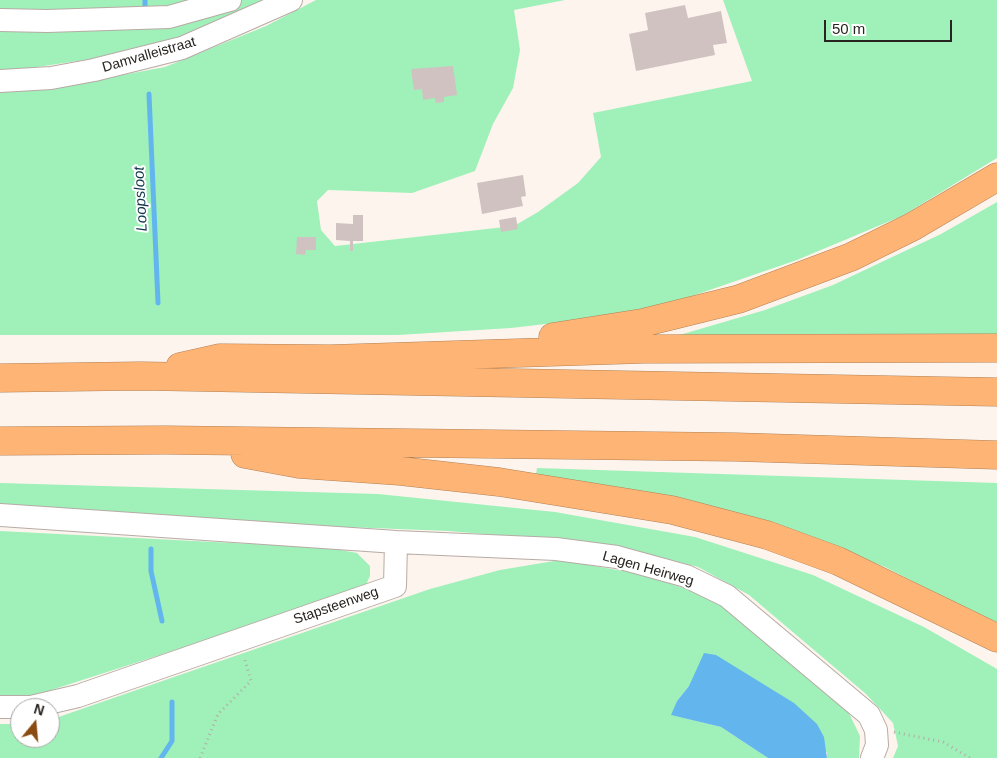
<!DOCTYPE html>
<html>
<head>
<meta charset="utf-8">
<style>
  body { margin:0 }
  #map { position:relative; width:997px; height:758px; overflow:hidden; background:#fef4ee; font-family:Arial,sans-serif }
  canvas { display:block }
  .north { position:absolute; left:10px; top:698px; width:50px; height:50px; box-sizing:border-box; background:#fff; border:1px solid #a9a7a6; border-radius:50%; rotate:17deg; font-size:14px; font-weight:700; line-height:20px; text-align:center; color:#282421 }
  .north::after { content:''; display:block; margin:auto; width:18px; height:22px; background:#8a4b12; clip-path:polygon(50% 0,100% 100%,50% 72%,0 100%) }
  .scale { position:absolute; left:824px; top:20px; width:128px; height:22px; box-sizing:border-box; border:2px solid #282421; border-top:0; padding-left:6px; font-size:15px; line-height:18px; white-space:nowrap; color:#282421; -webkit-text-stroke:4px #fff; paint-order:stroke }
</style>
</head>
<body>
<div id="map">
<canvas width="997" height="758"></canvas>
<div class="north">N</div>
<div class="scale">50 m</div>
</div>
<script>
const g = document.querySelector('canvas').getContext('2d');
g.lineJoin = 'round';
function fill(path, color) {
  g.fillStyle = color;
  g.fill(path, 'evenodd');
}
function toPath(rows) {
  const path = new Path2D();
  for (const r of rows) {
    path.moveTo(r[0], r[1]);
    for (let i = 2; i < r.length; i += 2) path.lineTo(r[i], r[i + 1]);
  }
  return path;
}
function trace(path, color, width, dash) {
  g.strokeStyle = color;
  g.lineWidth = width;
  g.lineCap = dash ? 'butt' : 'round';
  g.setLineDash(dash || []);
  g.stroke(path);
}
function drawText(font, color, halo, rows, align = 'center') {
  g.font = font + ' Arial,sans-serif';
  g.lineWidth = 4;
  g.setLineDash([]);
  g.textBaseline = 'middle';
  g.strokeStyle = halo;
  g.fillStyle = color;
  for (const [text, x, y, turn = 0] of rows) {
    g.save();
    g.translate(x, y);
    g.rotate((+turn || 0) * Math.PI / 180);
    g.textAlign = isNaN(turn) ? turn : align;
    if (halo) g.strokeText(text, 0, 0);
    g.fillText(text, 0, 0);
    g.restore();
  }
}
fill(toPath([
  [0,0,209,0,181,10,0,15],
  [239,0,272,0,184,37,111,56,17,70,0,70,0,25],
  [316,0,565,0,514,10,520,50,513,88,493,124,475,171,412,193,328,190,317,201,321,230,335,246,514,226,538,212,578,183,601,157,593,113,752,81,723,0,997,0,997,158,902,216,797,260,666,305,580,320,511,328,398,335,0,335,0,92,42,90,165,67,266,26],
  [997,202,997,335,676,336,765,310,833,285,941,234],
  [537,468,997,483,997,627,944,597,885,567,819,541,536,475],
  [0,483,378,494,555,512,695,537,813,575,924,627,997,669,997,758,893,758,898,746,893,723,866,694,749,595,698,567,622,547,555,540,448,531,245,523,0,508],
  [0,531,330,548,357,553,370,566,370,576,365,587,355,592,36,695,0,697],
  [560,560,640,574,690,590,716,602,846,707,860,736,859,758,827,758,827,752,689,686,677,701,672,715,721,727,768,758,0,758,0,724,20,724,20,738,50,738,50,720,168,679,430,589,500,570]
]), '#9ff1b9');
fill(toPath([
  [704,653,716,655,794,703,817,724,824,737,827,758,768,758,721,727,671,715,677,701,689,686]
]), '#62b6ed');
trace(toPath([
  [145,0,145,6],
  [149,94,158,303],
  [151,549,151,571,162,621],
  [161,758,172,741,172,702]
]), '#62b6ed', 5);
fill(toPath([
  [685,5,688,18,721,11,727,43,713,45,715,55,636,71,629,34,648,30,645,13],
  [453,66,457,95,444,97,444,102,436,103,435,98,423,100,422,89,414,90,411,69],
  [523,175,526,196,521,197,523,206,482,214,477,183],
  [353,215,363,215,363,241,353,241,353,251,350,251,350,241,336,240,336,223,353,224],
  [516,217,518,229,501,232,499,220],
  [297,237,316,237,316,250,306,250,305,255,296,254]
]), '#d0c2c1');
const minor = toPath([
  [0,20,47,21,169,17,230,0],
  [0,81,51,78,94,70,182,48,291,0],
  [0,515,396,542,556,549,617,557,686,576,727,596,869,715,876,730,877,745,872,758],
  [0,707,31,707,78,696,395,586,396,542]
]);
const highway = toPath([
  [553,337,642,323,739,299,851,257,912,227,997,177],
  [180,367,220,358,330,359,644,349,997,348],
  [0,378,141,376,997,392],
  [0,441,165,440,735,447,997,455],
  [245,454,299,464,400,471,499,482,672,510,767,535,838,561,997,638]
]);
trace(minor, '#b7aba5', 24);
trace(highway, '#b28257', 29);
trace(toPath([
  [894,732,943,742,970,758],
  [200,758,218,714,251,681,244,657]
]), '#b4aca7', 3, [1, 4]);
trace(minor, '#fff', 22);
trace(highway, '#fdb474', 28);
drawText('14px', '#282421', '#fff', [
  ["Damvalleistraat",149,55,-16],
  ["Lagen Heirweg",648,569,16],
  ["Stapsteenweg",336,606,-19]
]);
drawText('italic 15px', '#12364d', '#fff', [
  ["Loopsloot",141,199,-93]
]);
</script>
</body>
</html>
